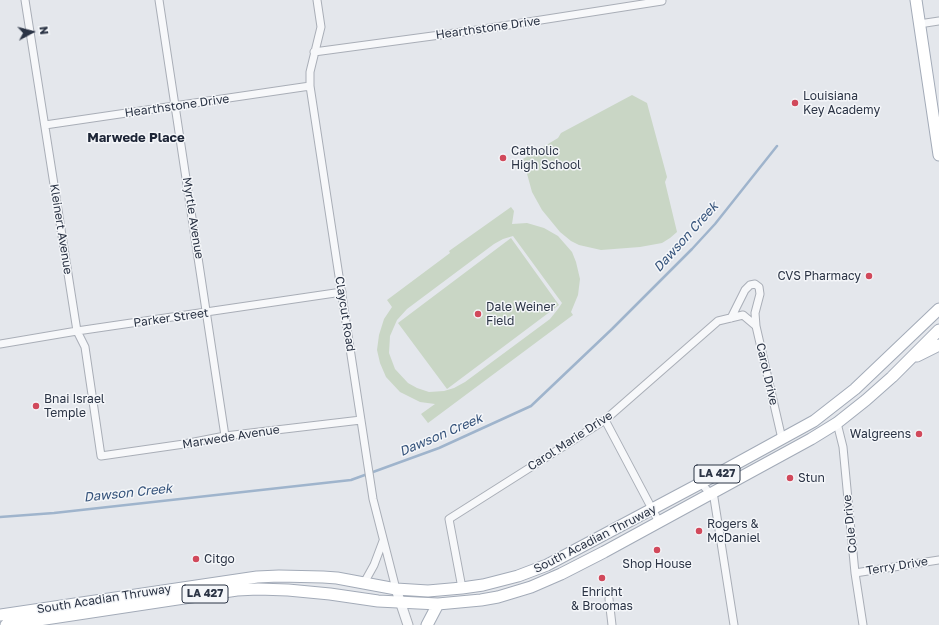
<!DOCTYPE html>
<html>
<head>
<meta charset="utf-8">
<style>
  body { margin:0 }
  #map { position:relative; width:939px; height:625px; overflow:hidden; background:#e4e7ec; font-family:"Golos Text",sans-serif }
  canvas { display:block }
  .north { position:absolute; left:12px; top:12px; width:40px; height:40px; -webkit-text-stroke:3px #f4f6f9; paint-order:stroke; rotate:83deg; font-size:11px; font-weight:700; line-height:16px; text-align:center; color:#2b3445 }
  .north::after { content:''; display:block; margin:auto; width:14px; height:18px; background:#2b3445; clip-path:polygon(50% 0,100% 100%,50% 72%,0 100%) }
</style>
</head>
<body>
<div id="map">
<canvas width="939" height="625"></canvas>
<div class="north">N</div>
</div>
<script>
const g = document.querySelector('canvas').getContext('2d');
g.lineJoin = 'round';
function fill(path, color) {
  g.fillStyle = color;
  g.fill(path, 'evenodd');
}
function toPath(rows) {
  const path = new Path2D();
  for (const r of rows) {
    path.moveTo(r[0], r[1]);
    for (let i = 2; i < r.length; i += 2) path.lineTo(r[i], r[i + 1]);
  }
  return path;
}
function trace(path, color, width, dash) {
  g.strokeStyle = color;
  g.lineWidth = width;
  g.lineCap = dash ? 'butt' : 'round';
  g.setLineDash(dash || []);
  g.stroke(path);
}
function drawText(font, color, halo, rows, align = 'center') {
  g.font = font + ' "Golos Text",sans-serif';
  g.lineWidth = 3;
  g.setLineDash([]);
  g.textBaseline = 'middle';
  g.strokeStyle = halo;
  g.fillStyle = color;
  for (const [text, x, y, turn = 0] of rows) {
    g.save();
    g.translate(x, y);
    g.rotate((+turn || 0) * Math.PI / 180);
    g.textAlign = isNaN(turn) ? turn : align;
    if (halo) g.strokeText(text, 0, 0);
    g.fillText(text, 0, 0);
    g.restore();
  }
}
fill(toPath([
  [632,95,647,103,667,177,665,182,677,232,670,238,662,243,640,247,601,250,579,245,571,241,560,232,542,210,532,192,523,159,558,138,561,133],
  [511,207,514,211,512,224,527,223,544,228,558,236,572,252,576,262,580,279,578,295,571,312,573,315,428,423,421,414,435,404,420,402,400,392,386,377,380,363,377,350,379,335,384,319,392,307,387,300,450,253,449,251],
  [513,236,562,303,558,309,550,319,465,382,454,388,444,391,429,392,417,388,408,383,395,369,389,353,390,336,397,320,407,309,494,244,503,239],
  [511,238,559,305,447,389,398,323]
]), '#c9d6c5');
trace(toPath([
  [0,517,54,513,351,480,439,448,531,406,612,329,692,249,715,224,777,146]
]), '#9fb4cc', 2.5);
const minor = toPath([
  [25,0,77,331,85,347,101,456,184,444,225,436,361,420],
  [159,0,225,436],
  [317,0,321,27,310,72,310,86,373,499,396,589],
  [919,24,939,21],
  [314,52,477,30,662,1],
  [45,125,310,86],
  [731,318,745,290,750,285,755,284,759,287,760,294,755,313,756,326],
  [0,344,77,331,342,292],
  [605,420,659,522],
  [837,423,843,447,855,573,863,625],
  [701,483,714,498,734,625],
  [855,573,939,560],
  [364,583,374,565,383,541],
  [462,588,449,519,605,420,718,321,743,315,756,326,782,439],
  [609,599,612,625]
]);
const tertiary = toPath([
  [396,589,408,625]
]);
const primary = toPath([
  [916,0,939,155],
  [917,356,939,345],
  [0,615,257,577,279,576,323,577,337,578,396,589,428,591,462,588,483,585,518,576,547,565,701,483,814,421,855,389,939,309],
  [6,625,237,590,258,589,288,590,330,594,378,601,438,604,481,600,498,597,531,587,561,574,604,552,811,439,837,423,866,400,892,377,939,330],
  [427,625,438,604]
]);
trace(minor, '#a9aeb7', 9);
trace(tertiary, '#a9aeb7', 11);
trace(primary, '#a3abb8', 13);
trace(minor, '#f7f8fa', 7);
trace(tertiary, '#f7f8fa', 9);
trace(primary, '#fff', 11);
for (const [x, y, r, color] of [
  [795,103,4,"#d1495b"],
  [503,158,4,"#d1495b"],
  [869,276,4,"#d1495b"],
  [478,314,4,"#d1495b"],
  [36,406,4,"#d1495b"],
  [919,434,4,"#d1495b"],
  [790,478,4,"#d1495b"],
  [699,531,4,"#d1495b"],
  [657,550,4,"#d1495b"],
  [196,559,4,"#d1495b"],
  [602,578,4,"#d1495b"]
]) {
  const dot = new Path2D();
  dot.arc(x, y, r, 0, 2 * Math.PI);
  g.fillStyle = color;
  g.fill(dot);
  trace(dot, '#f4f6f9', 1.5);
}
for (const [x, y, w] of [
  [717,474,46],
  [205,594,46]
]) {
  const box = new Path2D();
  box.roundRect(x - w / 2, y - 9, w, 18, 3);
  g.fillStyle = '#f4f6f9';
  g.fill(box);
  trace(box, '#2b3445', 1);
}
drawText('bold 11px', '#2b3445', null, [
  ["LA 427",717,474],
  ["LA 427",205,594]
]);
drawText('12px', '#2b3445', '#f4f6f9', [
  ["Hearthstone Drive",488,28,-8],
  ["Hearthstone Drive",177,106,-8],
  ["Myrtle Avenue",193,218,81],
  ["Kleinert Avenue",61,229,81],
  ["Claycut Road",345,314,81],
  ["Parker Street",171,318,-8],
  ["Carol Drive",767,374,77],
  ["Marwede Avenue",231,437,-9],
  ["Carol Marie Drive",570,441,-33],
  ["Cole Drive",850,524,-96],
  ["South Acadian Thruway",595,539,-27],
  ["Terry Drive",897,566,-9],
  ["South Acadian Thruway",104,599,-9]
]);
drawText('12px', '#2b3445', '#f4f6f9', [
  ["Louisiana",803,96],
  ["Key Academy",803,110],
  ["Catholic",511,151],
  ["High School",511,165],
  ["CVS Pharmacy",861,276,"right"],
  ["Dale Weiner",486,307],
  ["Field",486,321],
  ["Bnai Israel",44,399],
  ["Temple",44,413],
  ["Walgreens",911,434,"right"],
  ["Stun",798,478],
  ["Rogers &",707,524],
  ["McDaniel",707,538],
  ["Citgo",204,559],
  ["Shop House",657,564,"center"],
  ["Ehricht",602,592,"center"],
  ["& Broomas",602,606,"center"]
], 'left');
drawText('bold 13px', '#1d2536', '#f4f6f9', [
  ["Marwede Place",136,138]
]);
drawText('italic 13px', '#34527a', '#f4f6f9', [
  ["Dawson Creek",686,237,-48],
  ["Dawson Creek",441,435,-23],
  ["Dawson Creek",128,493,-6]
]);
</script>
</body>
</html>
